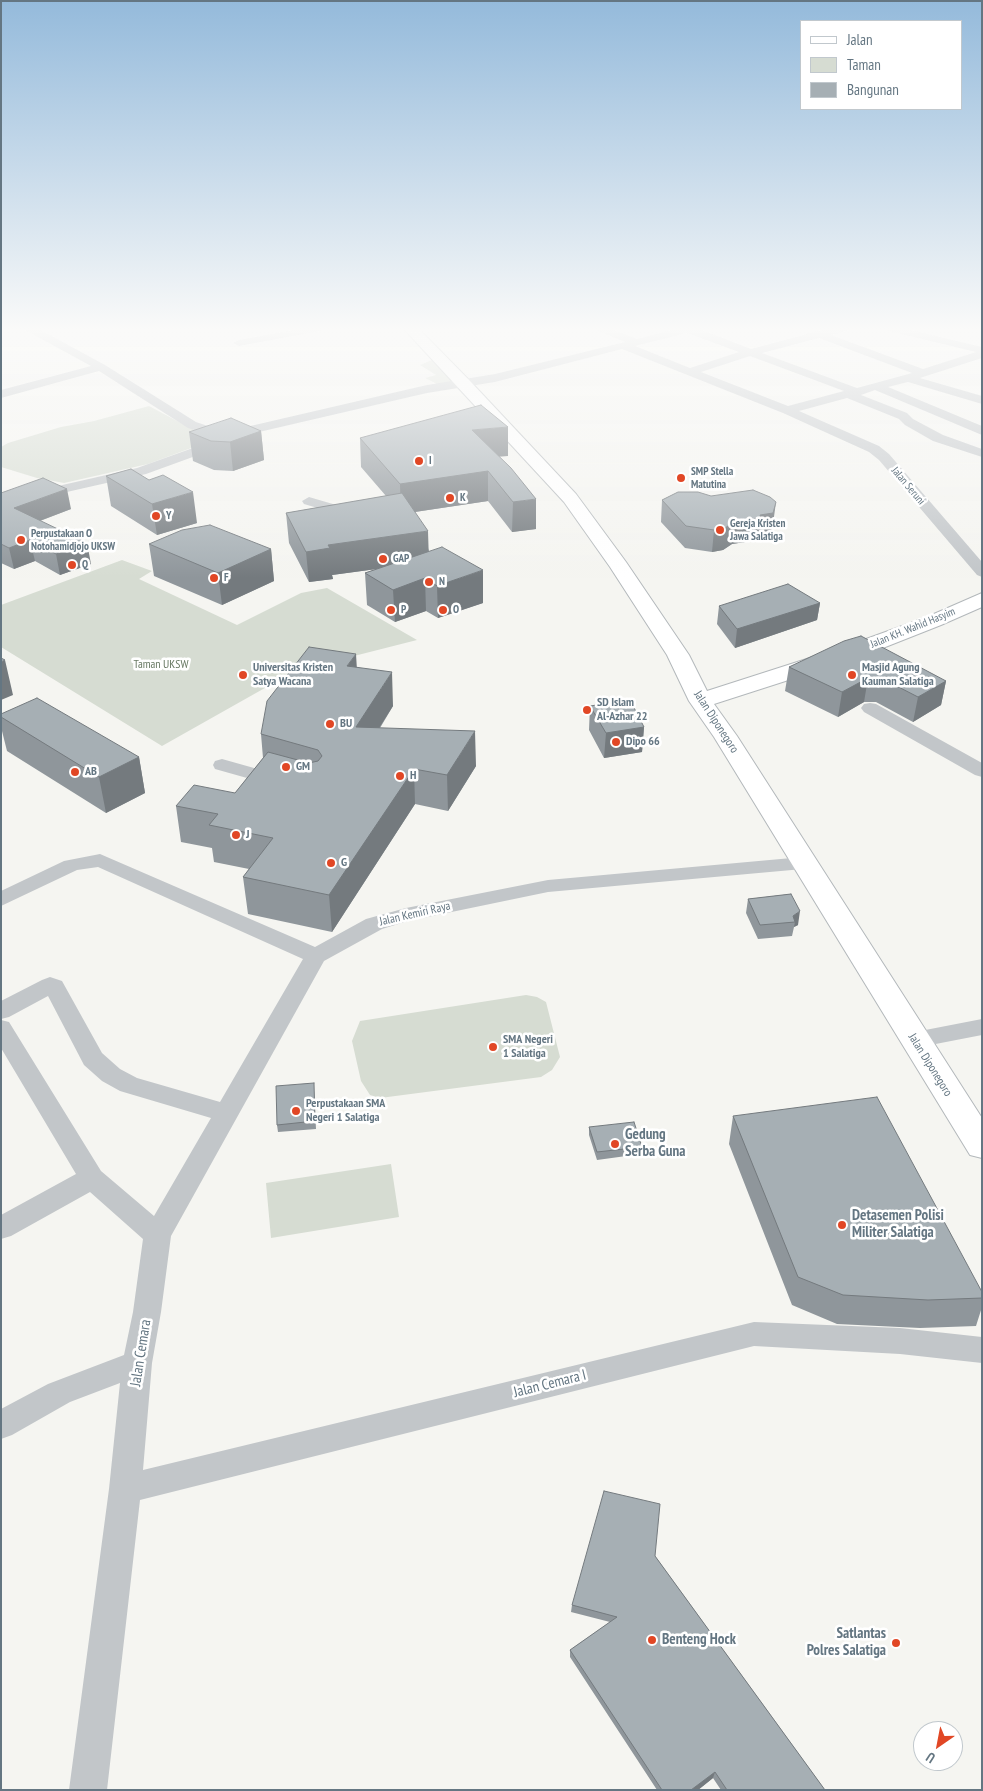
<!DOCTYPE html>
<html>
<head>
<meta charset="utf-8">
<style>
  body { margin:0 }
  #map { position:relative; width:983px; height:1791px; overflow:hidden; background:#f5f5f1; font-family:"PT Sans Narrow",sans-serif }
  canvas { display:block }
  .frame { position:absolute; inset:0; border:2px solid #647682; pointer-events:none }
  .legend { position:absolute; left:800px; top:20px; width:162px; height:90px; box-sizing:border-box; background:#fff; border:1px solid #c1c8cd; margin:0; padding:6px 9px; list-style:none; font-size:15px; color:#647682 }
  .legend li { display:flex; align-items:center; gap:10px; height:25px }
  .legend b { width:25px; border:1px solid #c1c8cd }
  .north { position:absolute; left:913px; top:1721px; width:50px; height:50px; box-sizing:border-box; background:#fff; border:1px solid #c1c8cd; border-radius:50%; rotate:213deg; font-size:14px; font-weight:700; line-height:20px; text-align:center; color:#647682 }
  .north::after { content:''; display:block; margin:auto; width:18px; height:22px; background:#e14725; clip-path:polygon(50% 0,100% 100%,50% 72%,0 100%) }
</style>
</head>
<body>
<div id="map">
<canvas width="983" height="1791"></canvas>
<div class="frame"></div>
<ul class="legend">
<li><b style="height:6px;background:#fff"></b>Jalan</li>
<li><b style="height:14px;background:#d6dcd2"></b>Taman</li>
<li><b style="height:14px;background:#a6afb4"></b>Bangunan</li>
</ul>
<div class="north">U</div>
</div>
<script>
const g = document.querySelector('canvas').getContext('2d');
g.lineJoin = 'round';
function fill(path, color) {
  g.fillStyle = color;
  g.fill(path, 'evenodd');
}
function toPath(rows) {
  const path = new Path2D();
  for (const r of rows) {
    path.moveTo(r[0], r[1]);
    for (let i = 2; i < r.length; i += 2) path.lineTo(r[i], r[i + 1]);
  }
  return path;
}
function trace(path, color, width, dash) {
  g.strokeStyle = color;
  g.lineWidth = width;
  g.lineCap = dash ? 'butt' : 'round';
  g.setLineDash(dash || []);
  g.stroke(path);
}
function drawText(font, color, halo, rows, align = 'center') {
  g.font = font + ' "PT Sans Narrow",sans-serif';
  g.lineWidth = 5;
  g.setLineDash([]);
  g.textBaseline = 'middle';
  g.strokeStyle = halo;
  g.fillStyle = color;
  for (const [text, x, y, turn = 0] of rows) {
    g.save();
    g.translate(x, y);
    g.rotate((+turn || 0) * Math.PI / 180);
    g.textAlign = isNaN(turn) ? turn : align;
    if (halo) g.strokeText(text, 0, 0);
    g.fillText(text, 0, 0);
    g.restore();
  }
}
fill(toPath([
  [434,359,456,382,437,384,425,378,436,375,420,365],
  [149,406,213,440,148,464,64,483,37,478,1,467,1,447,8,443,61,427,94,421],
  [122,560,152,571,139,579,237,625,301,593,327,588,417,640,295,671,162,746,1,647,1,605],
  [526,995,537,997,546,1002,560,1057,552,1070,541,1077,380,1098,370,1095,361,1081,352,1041,360,1021],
  [391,1164,399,1217,271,1238,266,1183]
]), '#d6dcd2');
const primary = toPath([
  [403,328,418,328,470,381,576,494,626,562,689,655,707,691,844,647,927,617,982,593,982,607,941,625,860,657,714,704,737,736,982,1118,982,1158,970,1155,714,737,689,701,667,655,610,567,564,502,403,328]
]);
trace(primary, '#b3b8bb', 2);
fill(toPath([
  [24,328,37,328,105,365,196,422,211,427,230,428,246,427,427,385,495,374,625,342,596,330,595,328,609,328,637,339,680,328,697,328,751,349,818,331,833,328,850,328,849,330,831,335,923,369,976,352,885,330,884,328,902,328,982,347,982,358,920,378,982,396,982,404,908,382,888,387,982,426,982,435,875,390,861,395,907,413,913,419,943,435,982,449,982,457,933,441,905,425,899,419,847,398,799,411,879,446,889,454,982,562,982,577,977,575,879,460,869,452,783,413,622,349,495,382,427,393,246,435,230,436,209,435,188,428,99,371,1,398,1,390,91,366,25,330,24,328],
  [687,333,739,352,690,368,635,346,687,333],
  [819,338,912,373,857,388,762,353,819,338],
  [750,356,844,391,788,406,701,372,750,356],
  [304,328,325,328,320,331,239,346,233,343,239,340,304,328],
  [218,439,224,443,223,446,146,474,1,507,1,499,137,468,218,439],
  [309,497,350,509,352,512,350,515,345,516,304,504,302,501,309,497],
  [870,703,876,704,982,763,982,777,975,775,864,712,861,708,864,704,870,703],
  [222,759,286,777,289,781,286,785,279,787,215,769,213,765,215,761,222,759],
  [100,854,315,947,366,919,406,908,548,880,803,857,810,859,813,863,810,867,803,869,548,892,408,921,382,929,324,961,171,1236,161,1312,152,1363,143,1470,754,1322,900,1328,982,1337,982,1363,900,1354,754,1346,140,1500,107,1790,69,1790,109,1489,120,1383,70,1402,12,1435,1,1439,1,1409,48,1384,124,1355,133,1312,143,1239,90,1192,11,1236,1,1239,1,1215,76,1174,1,1048,1,1020,9,1022,101,1171,154,1216,211,1118,120,1091,102,1081,84,1065,48,996,9,1017,1,1019,1,1001,42,980,50,977,62,981,102,1053,120,1069,137,1078,220,1102,303,959,98,867,77,870,1,906,1,891,64,861,100,854],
  [982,1019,982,1035,915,1048,907,1046,903,1040,907,1034,915,1032,982,1019]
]), '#c2c6c9');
fill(primary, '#fff');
fill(toPath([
  [261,431,264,460,233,471,214,470,193,461,189,432],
  [360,438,508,456,499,456,536,529,512,532,488,501,415,512,429,551,483,603,438,618,426,611,395,622,367,605,365,573,376,569,332,575,333,579,309,582,289,543,286,513,386,496,361,467],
  [106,476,149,480,197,523,157,535,111,506],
  [1,493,71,509,40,521,91,564,60,575,35,561,14,569,1,563],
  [662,500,773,524,770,534,759,536,758,540,732,544,723,550,712,552,685,548,661,522],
  [149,544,271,549,274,581,222,605,154,576],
  [820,603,817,620,735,648,717,624,719,606],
  [357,667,393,706,380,728,476,766,448,811,415,804,332,932,248,914,243,877,249,869,214,862,212,848,181,842,176,806,235,793,263,758,261,734],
  [789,667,946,681,941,705,913,722,876,702,864,702,838,717,785,691],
  [590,706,644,727,642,752,604,758,589,730],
  [1,714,139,757,145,793,106,813,7,751,1,727],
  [791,894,798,925,794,927,792,936,758,939,746,913,748,899],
  [314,1090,316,1129,278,1132,277,1125],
  [733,1116,982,1292,982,1307,976,1326,920,1328,837,1324,792,1305,729,1144],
  [589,1127,642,1147,641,1154,597,1160,589,1135],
  [655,1556,825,1790,721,1790,713,1778,698,1790,657,1790,570,1657,570,1650,610,1622,571,1612,572,1605]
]), '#8f969b');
fill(toPath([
  [508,427,508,456,472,459,472,430],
  [261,431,264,460,233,471,230,442],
  [488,471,488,501,401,514,400,484],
  [67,489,71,509,18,529,14,508],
  [193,492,197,523,157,535,152,504],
  [536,499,536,529,512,532,513,502],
  [776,502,773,524,770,534,759,536,758,540,732,544,723,550,712,552,714,530,734,522,760,515],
  [428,531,429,562,332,575,333,579,309,582,306,552,328,545],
  [30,540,35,561,14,569,9,548],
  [87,543,91,564,60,575,56,554],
  [271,549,274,581,222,605,218,573],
  [483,570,483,603,438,618,437,586],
  [425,578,426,611,395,622,393,590],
  [820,603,817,620,735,648,737,629],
  [356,654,358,687,347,666],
  [5,660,13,695,1,700,1,662],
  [392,672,393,706,358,761,356,727],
  [868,678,864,702,838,717,842,692],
  [946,681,941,705,913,722,918,697],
  [644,727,642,752,604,758,606,733],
  [475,731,476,766,448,811,447,775],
  [139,757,145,793,106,813,99,777],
  [414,769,415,804,332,932,329,895],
  [800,911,798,925,794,927,795,922,793,916],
  [715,1772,713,1778,698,1790,691,1790]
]), '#747a7e');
const building = toPath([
  [481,405,508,427,472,430,511,468,536,499,513,502,488,471,400,484,360,438,481,405],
  [231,418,261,431,230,442,211,441,189,432,231,418],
  [131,469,149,480,163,475,193,492,152,504,106,476,131,469],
  [43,478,67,489,14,508,87,543,56,554,30,540,9,548,1,544,1,493,43,478],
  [753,490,770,497,776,502,773,513,760,515,761,518,734,522,725,528,714,530,686,526,662,500,678,492,698,492,711,496,753,490],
  [402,493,428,531,328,545,330,548,306,552,286,513,402,493],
  [210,525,271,549,218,573,149,544,182,530,210,525],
  [442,547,483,570,437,586,425,578,393,590,365,573,442,547],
  [788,584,820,603,737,629,719,606,788,584],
  [861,636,946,681,918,697,881,678,868,678,842,692,789,667,844,641,861,636],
  [309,647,356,654,347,666,392,672,356,727,475,731,447,775,414,769,329,895,243,877,273,838,209,825,218,814,176,806,194,785,235,793,268,752,309,763,318,761,322,756,318,750,261,734,267,701,309,647],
  [1,658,5,660,1,662,1,658],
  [37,698,139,757,99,777,1,717,1,714,37,698],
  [630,700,644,727,606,733,590,706,630,700],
  [791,894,800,911,793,916,795,922,760,925,748,899,791,894],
  [314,1083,315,1121,277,1125,276,1086,314,1083],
  [877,1097,982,1292,982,1298,928,1300,843,1295,798,1277,733,1116,877,1097],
  [634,1122,642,1147,597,1152,589,1127,634,1122],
  [604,1491,660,1504,655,1556,825,1790,727,1790,715,1772,691,1790,662,1790,570,1650,617,1617,572,1605,604,1491]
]);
fill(building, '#a6afb4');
trace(building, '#747a7e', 1);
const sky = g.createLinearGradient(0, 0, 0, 578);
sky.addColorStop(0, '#94badb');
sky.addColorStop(0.57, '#fafaf9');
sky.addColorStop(1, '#fafaf900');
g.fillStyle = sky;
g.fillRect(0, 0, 983, 578);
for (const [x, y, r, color] of [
  [419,461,5,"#e14725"],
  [681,478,5,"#e14725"],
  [450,498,5,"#e14725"],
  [156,516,5,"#e14725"],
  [720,530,5,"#e14725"],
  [21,540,5,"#e14725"],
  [383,559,5,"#e14725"],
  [72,565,5,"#e14725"],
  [214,578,5,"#e14725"],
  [429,582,5,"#e14725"],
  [391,610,5,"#e14725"],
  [443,610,5,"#e14725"],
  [243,675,5,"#e14725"],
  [852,675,5,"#e14725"],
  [587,710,5,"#e14725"],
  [330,724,5,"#e14725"],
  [616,742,5,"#e14725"],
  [286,767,5,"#e14725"],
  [75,772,5,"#e14725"],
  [400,776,5,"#e14725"],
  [236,835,5,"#e14725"],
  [331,863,5,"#e14725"],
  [493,1047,5,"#e14725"],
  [296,1111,5,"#e14725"],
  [615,1144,5,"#e14725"],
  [842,1225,5,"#e14725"],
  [652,1640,5,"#e14725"],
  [896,1643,5,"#e14725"]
]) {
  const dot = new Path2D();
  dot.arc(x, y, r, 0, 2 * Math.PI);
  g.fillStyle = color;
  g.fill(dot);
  trace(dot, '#fff', 2);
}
drawText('bold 11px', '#647682', '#fff', [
  ["I",429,461],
  ["SMP Stella",691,472],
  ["Matutina",691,485],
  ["K",460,498],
  ["Y",166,516],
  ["Gereja Kristen",730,524],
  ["Jawa Salatiga",730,537],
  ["Perpustakaan O",31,534],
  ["Notohamidjojo UKSW",31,547],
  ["GAP",393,559],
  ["Q",82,565],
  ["F",224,578],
  ["N",439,582],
  ["P",401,610],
  ["O",453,610]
], 'left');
drawText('11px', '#647682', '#fff', [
  ["Jalan Seruni",908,486,50],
  ["Jalan KH. Wahid Hasyim",913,628,-22]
]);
drawText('12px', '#687963', '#fff', [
  ["Taman UKSW",161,665]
]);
drawText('bold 12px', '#647682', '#fff', [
  ["Universitas Kristen",253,668],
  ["Satya Wacana",253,682],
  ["Masjid Agung",862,668],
  ["Kauman Salatiga",862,682],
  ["SD Islam",597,703],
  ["Al-Azhar 22",597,717],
  ["BU",340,724],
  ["Dipo 66",626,742],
  ["GM",296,767],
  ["AB",85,772],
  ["H",410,776],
  ["J",246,835],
  ["G",341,863],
  ["SMA Negeri",503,1040],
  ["1 Salatiga",503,1054],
  ["Perpustakaan SMA",306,1104],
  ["Negeri 1 Salatiga",306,1118]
], 'left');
drawText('12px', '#647682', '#fff', [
  ["Jalan Diponegoro",716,722,57],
  ["Jalan Kemiri Raya",415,914,-13],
  ["Jalan Diponegoro",930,1065,58]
]);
drawText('bold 15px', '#647682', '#fff', [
  ["Gedung",625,1135],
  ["Serba Guna",625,1152],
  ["Detasemen Polisi",852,1216],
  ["Militer Salatiga",852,1233],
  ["Satlantas",886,1634,"right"],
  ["Polres Salatiga",886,1651,"right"],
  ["Benteng Hock",662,1640]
], 'left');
drawText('15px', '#647682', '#fff', [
  ["Jalan Cemara",141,1353,-81],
  ["Jalan Cemara I",550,1384,-14]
]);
</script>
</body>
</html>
